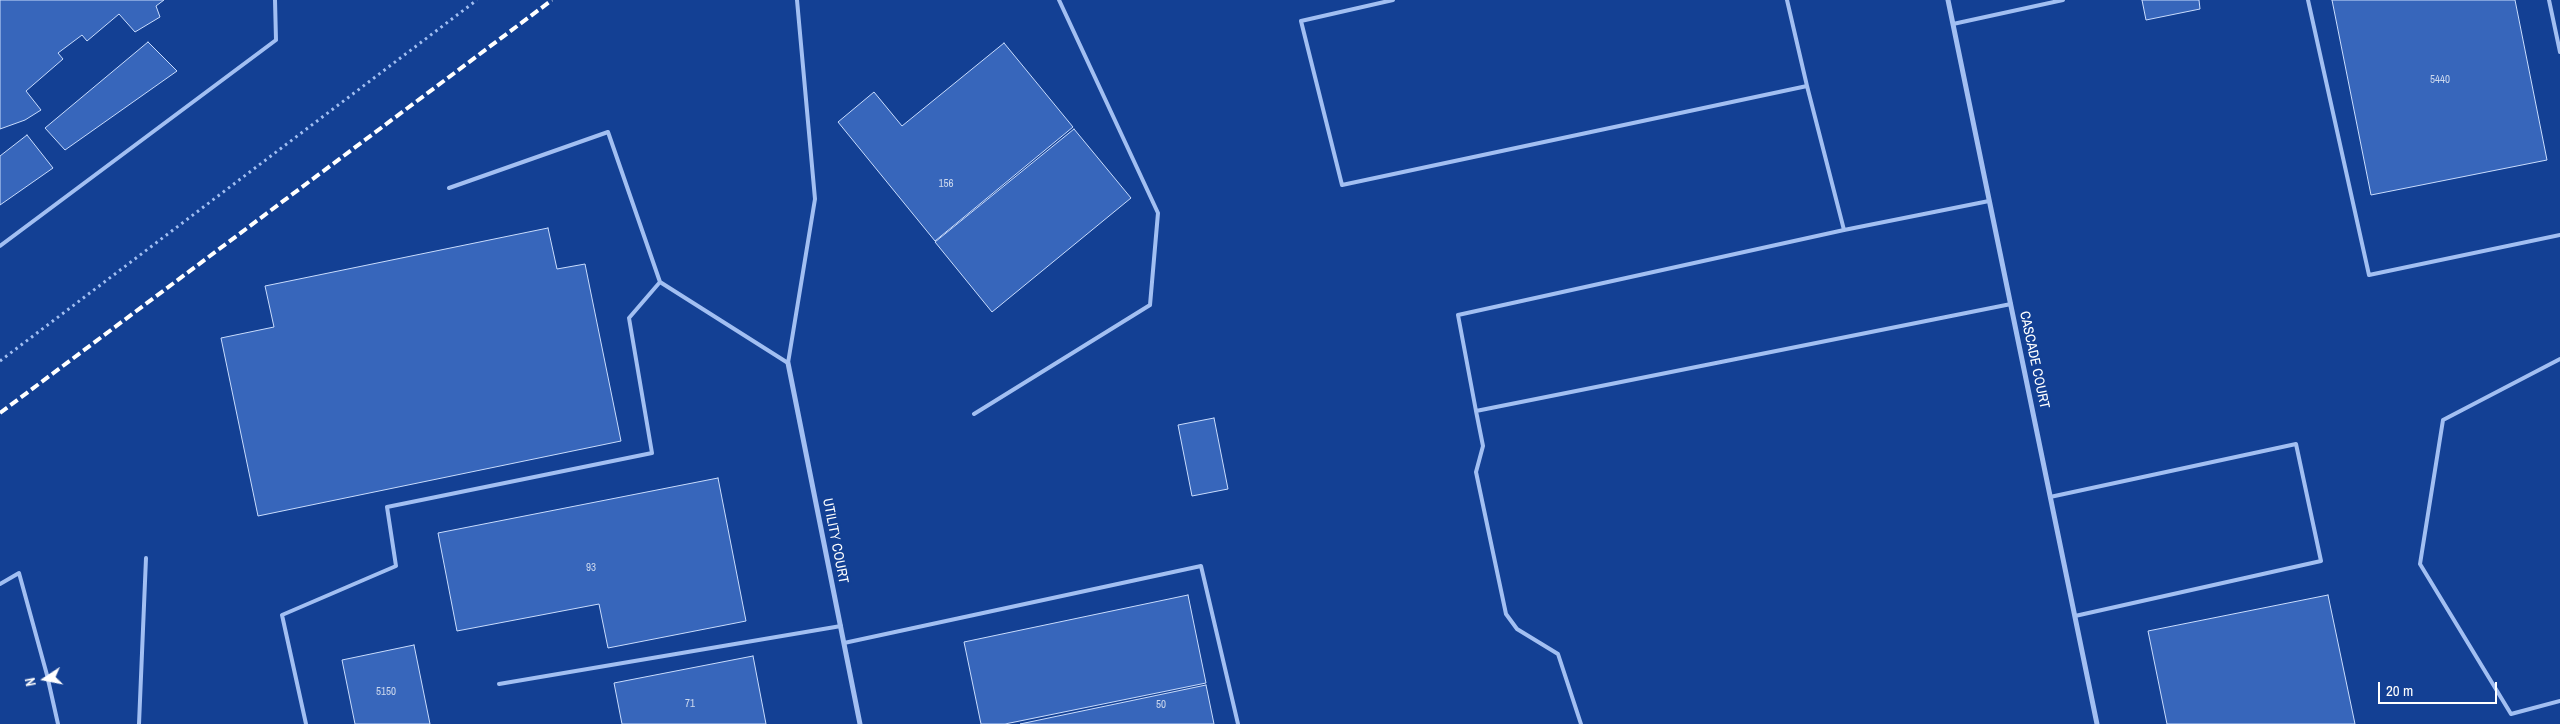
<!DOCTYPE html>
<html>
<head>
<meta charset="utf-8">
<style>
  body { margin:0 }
  #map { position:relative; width:2560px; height:724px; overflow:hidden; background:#134094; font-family:"Archivo Narrow",sans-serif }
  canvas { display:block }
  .north { position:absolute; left:20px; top:654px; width:50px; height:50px; -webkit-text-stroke:4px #134094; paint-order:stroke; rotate:259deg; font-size:14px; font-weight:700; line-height:20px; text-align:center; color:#fff }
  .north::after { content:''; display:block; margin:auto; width:18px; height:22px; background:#fff; clip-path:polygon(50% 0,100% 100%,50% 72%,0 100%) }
  .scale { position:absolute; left:2378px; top:682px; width:119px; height:22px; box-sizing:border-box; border:2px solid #fff; border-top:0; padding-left:6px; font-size:15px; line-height:18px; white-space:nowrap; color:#fff; -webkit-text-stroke:4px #134094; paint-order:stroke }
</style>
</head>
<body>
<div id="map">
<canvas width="2560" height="724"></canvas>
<div class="north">N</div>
<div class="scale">20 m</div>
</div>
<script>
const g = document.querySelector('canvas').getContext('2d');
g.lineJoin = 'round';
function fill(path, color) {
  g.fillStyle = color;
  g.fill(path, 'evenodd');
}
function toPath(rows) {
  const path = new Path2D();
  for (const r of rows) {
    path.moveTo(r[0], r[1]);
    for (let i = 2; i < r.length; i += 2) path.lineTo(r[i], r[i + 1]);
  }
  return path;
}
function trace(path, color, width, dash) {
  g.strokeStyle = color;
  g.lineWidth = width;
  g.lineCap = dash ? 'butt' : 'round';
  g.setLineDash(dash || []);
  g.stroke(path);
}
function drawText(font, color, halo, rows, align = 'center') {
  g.font = font + ' "Archivo Narrow",sans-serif';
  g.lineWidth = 5;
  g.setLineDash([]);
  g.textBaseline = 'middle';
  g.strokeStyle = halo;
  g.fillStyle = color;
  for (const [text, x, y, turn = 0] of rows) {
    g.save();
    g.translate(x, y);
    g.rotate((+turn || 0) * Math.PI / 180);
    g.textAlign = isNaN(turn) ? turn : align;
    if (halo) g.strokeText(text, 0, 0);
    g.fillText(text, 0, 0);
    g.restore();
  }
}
const building = toPath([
  [0,0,164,0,156,6,160,17,135,32,119,14,87,41,82,35,58,53,63,59,26,91,41,110,25,120,0,129,0,0],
  [2142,0,2199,0,2200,9,2146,20,2142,0],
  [2332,0,2515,0,2547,160,2371,195,2332,0],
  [148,42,177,71,65,150,45,128,148,42],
  [1004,43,1073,127,935,241,838,122,874,92,902,126,1004,43],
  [1074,129,1131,198,992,312,935,242,1074,129],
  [27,135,53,168,0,205,0,156,27,135],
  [548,228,557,269,585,264,621,441,258,516,221,338,274,327,265,286,548,228],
  [1214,418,1228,489,1192,496,1178,425,1214,418],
  [718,478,746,621,608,648,599,604,457,631,438,533,718,478],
  [1188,595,1206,683,1005,724,981,724,964,642,1188,595],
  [2328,595,2355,724,2167,724,2148,631,2328,595],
  [414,645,430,724,355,724,342,660,414,645],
  [753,656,766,724,622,724,614,683,753,656],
  [1206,685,1214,724,1020,724,1206,685]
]);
fill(building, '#3766bb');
trace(building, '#c9dcfd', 1);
trace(toPath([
  [0,361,477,0]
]), '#a2bff2', 3, [2.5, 4]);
trace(toPath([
  [1393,0,1301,21,1342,185,1807,86],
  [1787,0,1807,86,1844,230],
  [2308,0,2369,275,2560,235],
  [2549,0,2560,52],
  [1953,24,2063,0],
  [449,188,608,132,660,282],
  [1989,201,1844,230,1458,315,1476,411,2011,304],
  [0,246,276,40,275,0],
  [2560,359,2443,420,2420,564,2511,714,2560,701],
  [1476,411,1483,446,1476,472,1506,614,1517,629,1558,654,1581,724],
  [974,414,1150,305,1158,213,1059,0],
  [2050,497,2296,444,2321,561,2075,616],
  [0,584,19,573,47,675,58,724],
  [844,643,1201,566,1238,724],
  [499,684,841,626],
  [139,724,146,558],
  [306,724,282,615,396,566,387,507,652,453,629,318,660,282,788,363,815,199,797,0]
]), '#a2bff2', 4);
trace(toPath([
  [1948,0,2097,724],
  [788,363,860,724]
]), '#a2bff2', 5);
trace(toPath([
  [0,413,552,0]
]), '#fff', 4, [9, 4]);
drawText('11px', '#cdd9ee', null, [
  ["5440",2440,80],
  ["156",946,184],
  ["93",591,568],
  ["5150",386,692],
  ["71",690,704],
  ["50",1161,705]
]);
drawText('14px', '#fff', '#134094', [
  ["CASCADE COURT",2034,360,78],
  ["UTILITY COURT",835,541,79]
]);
</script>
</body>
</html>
